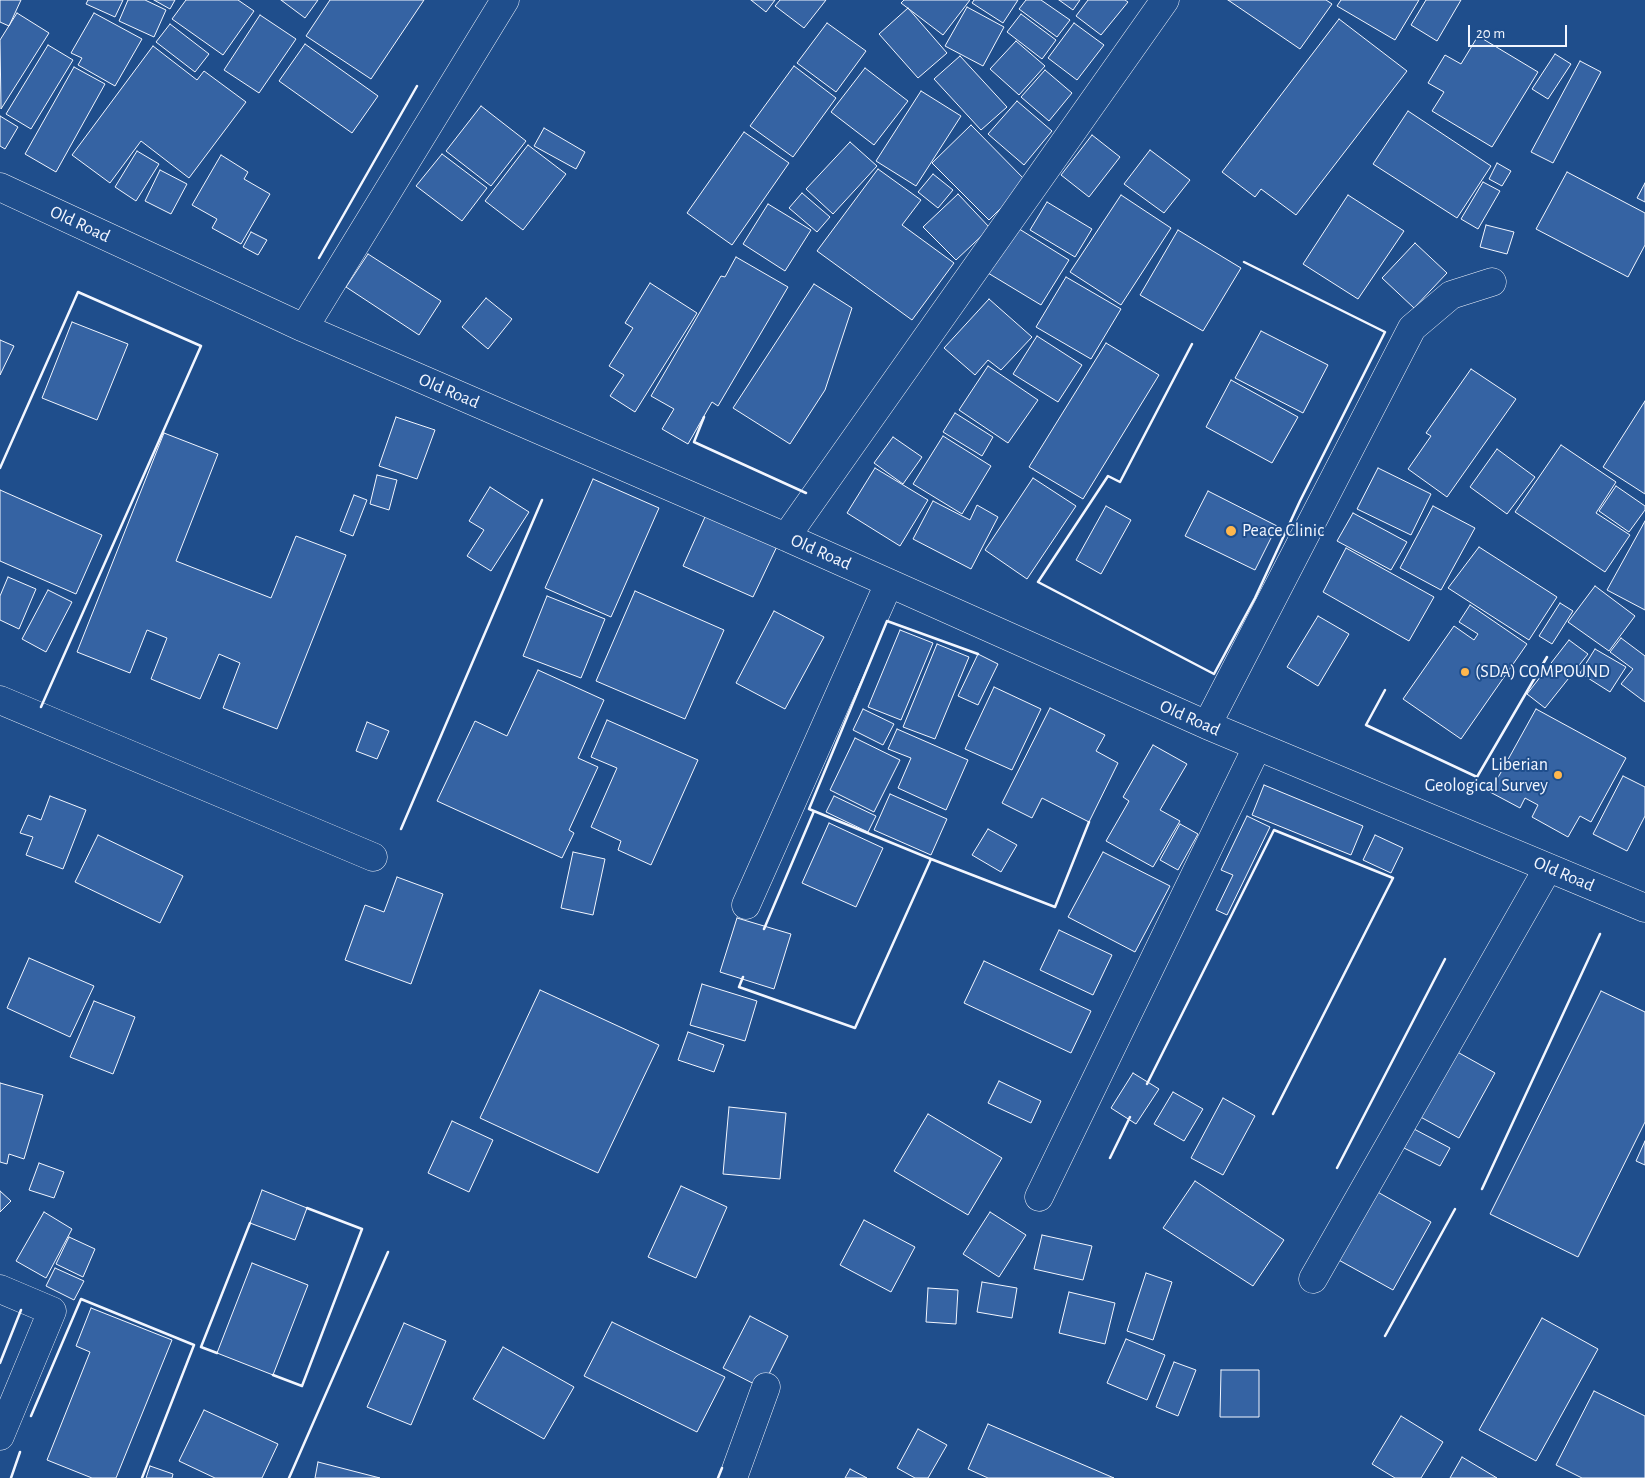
<!DOCTYPE html>
<html>
<head>
<meta charset="utf-8">
<style>
  body { margin:0 }
  #map { position:relative; width:1645px; height:1478px; overflow:hidden; background:#1f4e8c; font-family:"Alegreya Sans",sans-serif }
  canvas { display:block }
  .scale { position:absolute; left:1468px; top:25px; width:99px; height:22px; box-sizing:border-box; border:2px solid #f2f6ff; border-top:0; padding-left:6px; font-size:15px; line-height:18px; white-space:nowrap; color:#f2f6ff; -webkit-text-stroke:4px #1f4e8c; paint-order:stroke }
</style>
</head>
<body>
<div id="map">
<canvas width="1645" height="1478"></canvas>
<div class="scale">20 m</div>
</div>
<script>
const g = document.querySelector('canvas').getContext('2d');
g.lineJoin = 'round';
function fill(path, color) {
  g.fillStyle = color;
  g.fill(path, 'evenodd');
}
function toPath(rows) {
  const path = new Path2D();
  for (const r of rows) {
    path.moveTo(r[0], r[1]);
    for (let i = 2; i < r.length; i += 2) path.lineTo(r[i], r[i + 1]);
  }
  return path;
}
function trace(path, color, width, dash) {
  g.strokeStyle = color;
  g.lineWidth = width;
  g.lineCap = dash ? 'butt' : 'round';
  g.setLineDash(dash || []);
  g.stroke(path);
}
function drawText(font, color, halo, rows, align = 'center') {
  g.font = font + ' "Alegreya Sans",sans-serif';
  g.lineWidth = 4;
  g.setLineDash([]);
  g.textBaseline = 'middle';
  g.strokeStyle = halo;
  g.fillStyle = color;
  for (const [text, x, y, turn = 0] of rows) {
    g.save();
    g.translate(x, y);
    g.rotate((+turn || 0) * Math.PI / 180);
    g.textAlign = isNaN(turn) ? turn : align;
    if (halo) g.strokeText(text, 0, 0);
    g.fillText(text, 0, 0);
    g.restore();
  }
}
const building = toPath([
  [0,0,21,0,9,26,0,22,0,0],
  [88,0,123,0,115,17,86,4,88,0],
  [128,0,145,0,166,10,154,37,119,21,128,0],
  [154,0,175,0,170,9,154,0],
  [186,0,238,0,254,11,223,55,172,19,186,0],
  [281,0,318,0,305,18,281,0],
  [330,0,424,0,371,79,306,36,330,0],
  [751,0,775,0,766,12,751,0],
  [780,0,826,0,804,28,775,6,780,0],
  [904,0,970,0,943,35,901,3,904,0],
  [974,0,1018,0,1003,23,972,3,974,0],
  [1026,0,1041,0,1070,20,1057,37,1019,9,1026,0],
  [1059,0,1080,0,1073,10,1059,0],
  [1088,0,1125,0,1128,2,1101,35,1076,16,1088,0],
  [1228,0,1326,0,1332,4,1300,49,1228,0],
  [1341,0,1419,0,1395,40,1337,6,1341,0],
  [1426,0,1461,0,1437,41,1411,25,1426,0],
  [967,7,1004,27,983,66,945,46,967,7],
  [908,8,947,53,918,78,879,34,908,8],
  [17,13,49,33,1,109,0,40,17,13],
  [94,13,142,39,115,86,78,65,82,58,71,53,94,13],
  [1021,14,1056,40,1042,59,1007,32,1021,14],
  [260,15,296,39,259,93,224,70,260,15],
  [1339,19,1407,71,1296,215,1261,189,1255,197,1222,172,1339,19],
  [827,23,866,51,836,92,797,63,827,23],
  [1074,23,1104,45,1077,80,1048,58,1074,23],
  [170,24,209,54,195,72,156,42,170,24],
  [1478,36,1538,72,1492,147,1432,111,1444,92,1428,83,1445,55,1461,64,1478,36],
  [1016,41,1045,66,1019,95,990,69,1016,41],
  [305,44,378,96,352,133,279,81,305,44],
  [48,45,73,60,31,129,6,114,48,45],
  [153,46,197,80,204,71,246,102,189,178,141,141,110,183,72,155,153,46],
  [1555,54,1571,64,1548,99,1532,89,1555,54],
  [960,56,1007,107,981,130,934,79,960,56],
  [1580,61,1601,72,1553,163,1531,152,1580,61],
  [794,66,836,98,793,157,750,126,794,66],
  [74,67,105,84,56,172,25,154,74,67],
  [865,68,908,101,874,145,831,112,865,68],
  [1045,70,1072,93,1049,121,1021,97,1045,70],
  [921,91,961,116,916,186,876,161,921,91],
  [1017,101,1052,131,1024,165,988,134,1017,101],
  [481,106,526,141,491,186,446,151,481,106],
  [1408,111,1491,166,1457,218,1373,164,1408,111],
  [0,116,18,127,5,149,0,146,0,116],
  [971,125,1027,182,989,220,932,163,971,125],
  [544,128,585,152,576,169,534,146,544,128],
  [744,132,789,163,732,245,687,213,744,132],
  [1092,135,1120,157,1089,197,1061,175,1092,135],
  [850,142,877,166,833,214,806,189,850,142],
  [528,145,566,174,523,230,485,201,528,145],
  [1150,150,1190,180,1164,213,1124,184,1150,150],
  [137,151,159,164,136,201,115,187,137,151],
  [442,154,487,188,462,221,416,186,442,154],
  [221,155,248,172,244,179,270,194,241,244,212,228,217,219,192,205,221,155],
  [1497,163,1511,171,1502,186,1489,179,1497,163],
  [878,169,921,200,902,225,954,263,912,320,817,251,878,169],
  [160,170,187,184,171,214,145,201,160,170],
  [1567,172,1645,213,1645,245,1628,277,1536,229,1567,172],
  [933,174,953,190,938,208,918,192,933,174],
  [1483,182,1500,191,1478,229,1461,219,1483,182],
  [1645,183,1645,202,1637,198,1645,183],
  [802,193,830,217,817,232,789,208,802,193],
  [958,194,990,228,956,260,923,227,958,194],
  [1121,195,1171,228,1121,305,1070,272,1121,195],
  [1348,195,1404,231,1358,299,1303,264,1348,195],
  [1047,202,1092,229,1075,257,1030,230,1047,202],
  [768,204,811,230,785,271,743,244,768,204],
  [1486,225,1514,232,1507,254,1480,247,1486,225],
  [1016,227,1069,260,1041,305,988,273,1016,227],
  [1178,230,1241,268,1203,331,1140,295,1178,230],
  [251,232,267,240,258,255,243,247,251,232],
  [1415,243,1447,273,1414,308,1382,278,1415,243],
  [368,254,441,301,419,335,346,287,368,254],
  [736,257,788,287,718,406,712,402,688,444,662,429,674,409,651,396,721,276,725,277,736,257],
  [1066,277,1121,309,1091,359,1036,327,1066,277],
  [650,283,697,313,635,412,610,396,624,375,609,366,633,328,625,323,650,283],
  [814,284,852,308,825,390,790,444,733,408,814,284],
  [486,298,512,319,488,349,462,327,486,298],
  [989,299,1032,337,1001,370,988,360,975,375,944,348,989,299],
  [72,322,128,344,97,420,42,398,72,322],
  [1261,331,1328,365,1303,413,1235,378,1261,331],
  [1037,336,1082,365,1058,402,1013,374,1037,336],
  [0,340,14,346,0,375,0,340],
  [1106,343,1159,375,1083,499,1029,467,1106,343],
  [988,366,1038,400,1008,443,959,410,988,366],
  [1471,369,1516,399,1447,497,1408,469,1431,436,1426,433,1471,369],
  [1231,380,1298,417,1272,463,1206,427,1231,380],
  [1645,401,1645,494,1603,467,1645,401],
  [955,413,993,437,982,456,943,432,955,413],
  [396,417,435,430,417,479,379,466,396,417],
  [164,433,218,454,176,561,271,598,296,536,346,555,277,729,223,708,240,663,219,654,200,699,151,679,167,638,147,630,130,673,77,652,164,433],
  [943,436,991,466,962,514,913,484,943,436],
  [893,437,922,457,903,484,874,463,893,437],
  [1561,445,1616,482,1596,513,1630,535,1605,572,1515,512,1561,445],
  [1497,449,1535,477,1507,514,1470,487,1497,449],
  [875,468,928,500,900,546,847,513,875,468],
  [1378,468,1431,494,1411,535,1357,509,1378,468],
  [377,475,397,480,389,510,370,504,377,475],
  [1033,478,1076,506,1027,579,985,550,1033,478],
  [593,479,659,508,611,617,545,588,593,479],
  [1616,486,1645,506,1645,510,1629,532,1599,511,1616,486],
  [490,487,529,512,491,571,467,556,484,530,469,521,490,487],
  [0,490,102,535,76,594,0,561,0,490],
  [1208,491,1277,526,1255,570,1185,536,1208,491],
  [354,495,367,500,353,536,340,531,354,495],
  [933,501,970,520,977,505,998,517,971,569,913,539,933,501],
  [1106,506,1131,520,1101,574,1076,560,1106,506],
  [1433,506,1475,528,1441,590,1400,568,1433,506],
  [709,508,780,540,753,597,683,566,709,508],
  [1353,513,1407,542,1391,570,1337,541,1353,513],
  [1645,521,1645,610,1607,590,1645,521],
  [1479,547,1557,597,1529,640,1448,588,1479,547],
  [1346,548,1434,597,1409,641,1323,592,1346,548],
  [8,577,36,589,19,629,0,620,0,596,8,577],
  [1595,586,1635,616,1609,651,1568,622,1595,586],
  [48,590,72,602,46,652,22,639,48,590],
  [635,591,724,630,685,719,596,681,635,591],
  [547,596,605,619,581,678,523,656,547,596],
  [1560,603,1573,611,1552,644,1539,636,1560,603],
  [1470,605,1527,644,1461,739,1403,699,1454,626,1474,640,1478,634,1459,622,1470,605],
  [774,611,824,637,785,709,736,683,774,611],
  [1318,616,1349,634,1318,686,1287,667,1318,616],
  [900,630,933,643,901,720,868,707,900,630],
  [1621,638,1645,656,1645,702,1621,684,1633,669,1610,652,1621,638],
  [1569,640,1588,654,1545,708,1527,694,1569,640],
  [937,644,969,657,935,739,903,727,937,644],
  [1595,649,1626,667,1610,692,1580,673,1595,649],
  [978,654,998,664,978,705,958,696,978,654],
  [538,670,604,700,578,758,598,767,569,830,574,833,562,858,437,801,475,721,507,736,538,670],
  [994,687,1041,709,1012,770,965,749,994,687],
  [1050,708,1105,735,1096,751,1118,763,1089,822,1042,798,1032,818,1002,803,1050,708],
  [863,709,894,724,883,745,853,730,863,709],
  [1536,709,1626,758,1591,822,1580,816,1568,837,1532,817,1538,805,1525,798,1520,808,1490,792,1536,709],
  [607,720,698,760,651,865,618,850,621,841,591,827,617,768,591,757,607,720],
  [367,722,389,731,377,759,356,751,367,722],
  [897,729,968,760,946,810,898,788,911,758,888,749,897,729],
  [855,738,900,760,874,812,830,790,855,738],
  [1153,745,1187,764,1160,810,1180,821,1153,867,1106,841,1129,801,1123,797,1153,745],
  [1623,776,1645,787,1645,816,1627,851,1593,834,1623,776],
  [1264,785,1363,826,1351,855,1252,815,1264,785],
  [890,794,947,819,931,855,874,830,890,794],
  [50,796,86,810,63,869,26,855,33,837,20,833,28,815,41,820,50,796],
  [834,796,876,816,868,832,826,812,834,796],
  [1247,816,1270,827,1227,915,1216,910,1233,875,1221,870,1247,816],
  [829,823,883,848,856,907,802,883,829,823],
  [1180,824,1198,834,1178,870,1160,860,1180,824],
  [988,829,1017,845,1001,872,972,855,988,829],
  [98,835,183,876,160,923,75,882,98,835],
  [1375,835,1403,848,1391,873,1363,860,1375,835],
  [573,852,605,859,593,915,561,908,573,852],
  [1103,852,1170,886,1135,952,1068,917,1103,852],
  [397,877,443,894,411,984,345,960,365,905,384,912,397,877],
  [737,918,791,934,774,989,720,972,737,918],
  [1059,930,1112,955,1093,995,1040,970,1059,930],
  [29,958,94,986,70,1037,7,1008,29,958],
  [984,961,1091,1011,1071,1053,964,1003,984,961],
  [702,984,757,1001,745,1041,690,1025,702,984],
  [540,990,659,1045,598,1173,480,1118,540,990],
  [1601,991,1645,1012,1645,1122,1578,1257,1490,1214,1601,991],
  [94,1001,135,1017,113,1074,70,1057,94,1001],
  [688,1032,724,1045,714,1072,678,1060,688,1032],
  [1452,1049,1495,1073,1459,1138,1415,1114,1452,1049],
  [1133,1073,1159,1089,1136,1124,1111,1108,1133,1073],
  [999,1081,1041,1101,1031,1123,988,1103,999,1081],
  [0,1083,43,1095,24,1159,9,1154,7,1164,0,1162,0,1083],
  [1173,1092,1203,1109,1184,1141,1154,1124,1173,1092],
  [1223,1098,1255,1116,1223,1175,1191,1158,1223,1098],
  [729,1107,786,1113,780,1179,723,1174,729,1107],
  [928,1114,1002,1158,968,1215,894,1171,928,1114],
  [452,1121,493,1140,469,1192,428,1173,452,1121],
  [1414,1129,1450,1148,1440,1166,1404,1148,1414,1129],
  [1645,1141,1645,1165,1636,1161,1645,1141],
  [39,1163,64,1172,54,1198,29,1190,39,1163],
  [1195,1181,1284,1240,1253,1286,1163,1228,1195,1181],
  [681,1186,727,1207,696,1278,648,1257,681,1186],
  [262,1190,307,1208,295,1240,250,1223,262,1190],
  [1374,1190,1431,1222,1393,1290,1335,1258,1374,1190],
  [0,1191,11,1201,0,1212,0,1191],
  [44,1212,72,1229,46,1278,16,1261,44,1212],
  [990,1212,1026,1235,999,1277,963,1254,990,1212],
  [864,1220,915,1247,891,1292,840,1265,864,1220],
  [1042,1235,1092,1246,1083,1280,1034,1269,1042,1235],
  [69,1237,95,1249,83,1277,56,1264,69,1237],
  [252,1263,308,1285,273,1375,217,1353,252,1263],
  [55,1268,84,1281,74,1300,46,1286,55,1268],
  [1146,1273,1172,1282,1153,1340,1127,1331,1146,1273],
  [982,1282,1017,1288,1012,1318,977,1312,982,1282],
  [928,1288,958,1290,956,1324,926,1322,928,1288],
  [1069,1292,1115,1303,1105,1344,1059,1333,1069,1292],
  [91,1308,172,1340,116,1478,92,1478,47,1460,90,1352,76,1346,91,1308],
  [750,1316,788,1336,762,1388,723,1368,750,1316],
  [1542,1318,1598,1349,1536,1461,1479,1430,1542,1318],
  [612,1322,725,1377,697,1432,584,1376,612,1322],
  [404,1323,446,1341,411,1425,367,1407,404,1323],
  [1126,1339,1165,1355,1147,1400,1107,1383,1126,1339],
  [503,1347,574,1387,544,1439,473,1399,503,1347],
  [1174,1362,1196,1370,1178,1416,1156,1407,1174,1362],
  [1221,1370,1259,1370,1259,1417,1220,1417,1221,1370],
  [1594,1391,1645,1416,1645,1478,1582,1478,1556,1465,1594,1391],
  [204,1410,278,1444,262,1478,215,1478,179,1461,204,1410],
  [1401,1416,1443,1442,1421,1478,1395,1478,1372,1464,1401,1416],
  [988,1424,1114,1478,988,1478,968,1469,988,1424],
  [918,1429,947,1445,928,1478,915,1478,897,1468,918,1429],
  [1462,1457,1497,1478,1450,1478,1462,1457],
  [318,1462,380,1478,315,1478,318,1462],
  [150,1466,173,1474,172,1478,146,1478,150,1466],
  [850,1469,867,1478,845,1478,850,1469]
]);
fill(building, '#3563a3');
trace(building, '#f2f6ff', 1);
const minor = toPath([
  [0,187,304,328,786,537,1207,725,1645,908],
  [304,328,505,0],
  [786,537,1165,0],
  [0,700,373,857],
  [1207,725,1412,328,1451,295,1492,282],
  [746,905,889,583],
  [1039,1197,1257,747],
  [1313,1279,1548,868],
  [0,1289,52,1311,0,1436],
  [733,1478,766,1387]
]);
trace(minor, '#f2f6ff', 29);
trace(minor, '#1f4e8c', 28);
trace(toPath([
  [319,258,417,86],
  [1192,344,1120,482,1108,476,1038,582,1214,674,1255,598,1300,501,1385,332,1244,262],
  [704,417,694,442,806,493],
  [0,468,78,292,201,346,41,707],
  [978,654,887,621,809,809,931,859,1055,907,1089,822],
  [1385,690,1366,725,1477,777,1547,657],
  [401,829,542,500],
  [764,929,814,811],
  [743,977,739,987,855,1028,931,859],
  [1147,1084,1274,830,1393,878,1273,1114],
  [1110,1158,1130,1117],
  [1337,1168,1445,959],
  [1482,1189,1600,934],
  [1385,1336,1455,1209],
  [217,1353,201,1347,250,1223],
  [0,1363,21,1310],
  [273,1375,302,1386,362,1229,307,1208],
  [31,1416,81,1299,194,1345,142,1478],
  [11,1478,20,1452],
  [289,1478,388,1252],
  [718,1478,722,1468]
]), '#f2f6ff', 2.5);
for (const [x, y, r, color] of [
  [1231,531,6,"#ffb74d"],
  [1465,672,5,"#ffb74d"],
  [1558,775,5,"#ffb74d"]
]) {
  const dot = new Path2D();
  dot.arc(x, y, r, 0, 2 * Math.PI);
  g.fillStyle = color;
  g.fill(dot);
  trace(dot, '#1f4e8c', 2);
}
drawText('18px', '#f2f6ff', '#1f4e8c', [
  ["Old Road",80,224,25],
  ["Old Road",449,391,23],
  ["Old Road",821,552,24],
  ["Old Road",1190,718,24],
  ["Old Road",1564,874,23]
]);
drawText('18px', '#f2f6ff', '#1f4e8c', [
  ["Peace Clinic",1242,531],
  ["(SDA) COMPOUND",1475,672],
  ["Liberian",1548,765,"right"],
  ["Geological Survey",1548,786,"right"]
], 'left');
</script>
</body>
</html>
